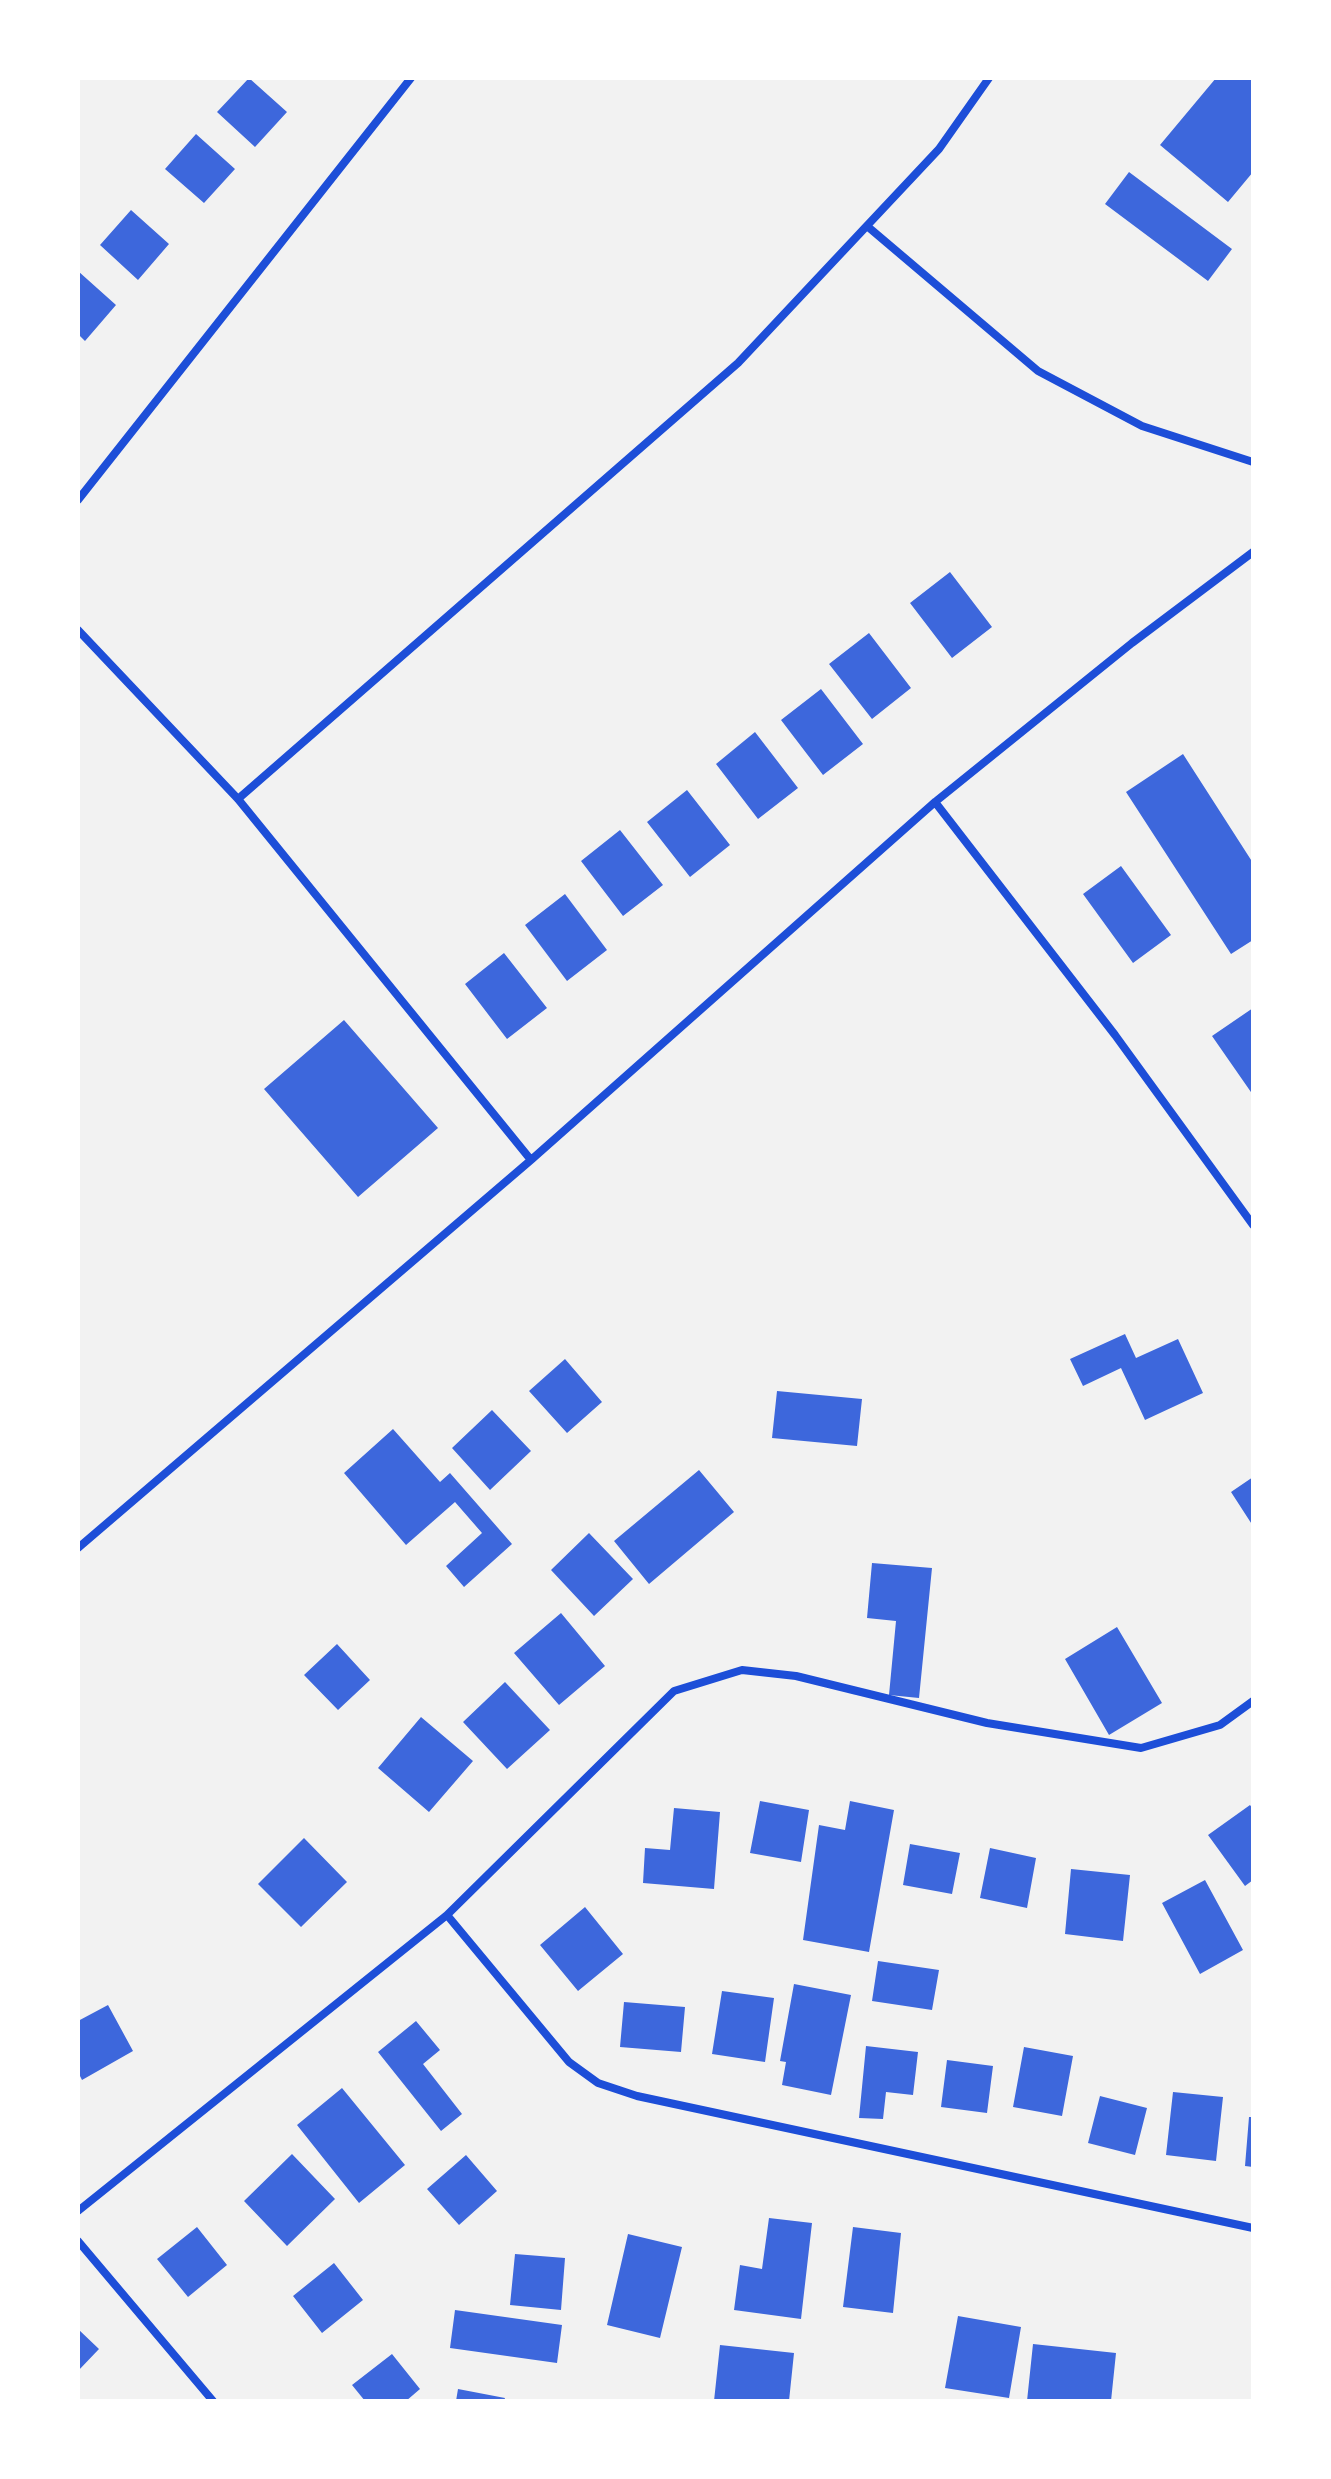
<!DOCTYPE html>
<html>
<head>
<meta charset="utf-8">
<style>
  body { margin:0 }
  #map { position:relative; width:1331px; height:2479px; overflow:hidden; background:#f2f2f2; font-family:Helvetica,sans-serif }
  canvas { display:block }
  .frame { position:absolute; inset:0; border:80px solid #fff; pointer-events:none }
</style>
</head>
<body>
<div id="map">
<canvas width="1331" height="2479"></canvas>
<div class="frame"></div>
</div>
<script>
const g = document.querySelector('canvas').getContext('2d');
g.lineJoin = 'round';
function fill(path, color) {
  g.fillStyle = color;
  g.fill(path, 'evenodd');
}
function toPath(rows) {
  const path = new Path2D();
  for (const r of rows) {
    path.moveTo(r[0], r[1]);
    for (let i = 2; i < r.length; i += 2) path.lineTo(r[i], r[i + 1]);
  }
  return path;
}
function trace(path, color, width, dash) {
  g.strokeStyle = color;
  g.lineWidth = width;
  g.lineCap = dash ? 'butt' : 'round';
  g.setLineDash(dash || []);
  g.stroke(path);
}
fill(toPath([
  [249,78,287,112,255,147,217,112],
  [1216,78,1253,78,1253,172,1228,202,1160,145],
  [196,134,235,169,204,203,165,169],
  [1129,172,1232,249,1208,281,1105,204],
  [131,210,169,244,138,280,100,245],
  [78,271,116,305,85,341,78,334],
  [950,572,992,627,952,658,910,603],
  [869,633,911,688,872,719,829,664],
  [821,689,863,744,823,775,781,720],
  [755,732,798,788,758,819,716,764],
  [1183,754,1253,863,1253,940,1231,954,1126,792],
  [687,790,730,845,690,877,647,822],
  [620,830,663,885,623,916,581,861],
  [1121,866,1171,935,1133,963,1083,894],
  [565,894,607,950,567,981,525,925],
  [504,953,547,1008,507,1039,465,984],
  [1253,1008,1253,1095,1212,1036],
  [344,1020,438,1128,358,1197,264,1089],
  [1125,1334,1136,1358,1178,1339,1203,1393,1145,1420,1121,1368,1083,1386,1070,1359],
  [565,1359,602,1402,567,1433,529,1391],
  [777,1391,862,1399,857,1446,772,1438],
  [492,1410,531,1451,490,1490,452,1448],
  [393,1429,440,1482,450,1473,512,1544,464,1587,446,1566,482,1533,455,1502,406,1545,344,1473],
  [699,1470,734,1512,649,1584,614,1541],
  [1253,1477,1253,1526,1231,1492],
  [589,1533,633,1579,594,1616,551,1570],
  [872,1563,932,1568,919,1698,889,1695,896,1621,867,1618],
  [561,1613,605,1666,559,1705,514,1653],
  [1117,1627,1162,1703,1109,1735,1065,1659],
  [337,1644,370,1680,338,1710,304,1675],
  [505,1682,550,1730,507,1769,463,1722],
  [421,1717,473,1761,429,1812,378,1768],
  [760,1801,809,1810,801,1862,750,1853],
  [850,1801,894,1810,869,1952,803,1940,819,1825,845,1830],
  [1250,1805,1253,1809,1253,1880,1245,1886,1208,1835],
  [674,1808,720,1812,714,1889,643,1883,645,1848,670,1850],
  [304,1838,347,1882,301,1927,258,1884],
  [910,1844,960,1853,952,1894,903,1885],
  [990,1848,1036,1858,1027,1908,980,1898],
  [1071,1869,1130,1875,1123,1941,1065,1934],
  [1205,1880,1243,1950,1200,1974,1162,1903],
  [585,1907,623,1954,578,1991,540,1945],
  [878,1961,939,1970,932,2010,872,2001],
  [794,1984,851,1995,831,2095,782,2085,786,2062,780,2061],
  [722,1991,774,1998,765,2062,712,2054],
  [624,2002,685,2007,681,2052,620,2047],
  [108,2005,133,2051,82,2080,78,2072,78,2021],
  [416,2021,440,2050,423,2064,462,2114,441,2131,378,2052],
  [866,2046,918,2052,913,2095,886,2092,883,2119,859,2118],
  [1024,2047,1073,2056,1062,2116,1013,2107],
  [947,2060,993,2066,987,2113,941,2107],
  [342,2088,405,2165,359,2203,297,2125],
  [1173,2092,1223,2097,1216,2161,1166,2155],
  [1100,2096,1147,2108,1135,2155,1088,2143],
  [1249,2117,1253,2117,1253,2167,1245,2166],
  [292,2154,335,2199,287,2246,244,2201],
  [466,2155,497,2191,459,2225,427,2189],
  [769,2218,812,2223,801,2319,734,2310,740,2265,762,2269],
  [197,2227,227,2265,188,2297,157,2259],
  [853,2227,901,2233,893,2313,843,2307],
  [628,2234,682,2247,660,2338,607,2325],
  [515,2254,565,2258,561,2310,510,2305],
  [334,2263,363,2300,322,2333,293,2296],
  [455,2310,562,2325,557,2363,450,2348],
  [958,2316,1021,2327,1009,2398,945,2388],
  [78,2329,99,2349,78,2371],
  [1033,2344,1116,2353,1111,2401,1027,2401],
  [720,2345,794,2353,789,2401,714,2401],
  [392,2354,420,2389,406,2401,365,2401,352,2385],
  [458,2389,505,2398,504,2401,456,2401]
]), '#3d67dc');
trace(toPath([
  [867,226,1038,371,1142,426,1253,462],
  [78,500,411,78],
  [78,630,238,799,531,1160],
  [238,799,738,363,939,149,989,78],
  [935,802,1115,1035,1253,1225],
  [78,1548,531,1160,935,802,1132,643,1253,552],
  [447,1915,569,2062,598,2083,637,2096,1253,2228],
  [78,2211,447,1915,674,1691,742,1670,796,1676,987,1723,1141,1748,1220,1725,1253,1701],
  [78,2241,213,2401]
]), '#1d4ed8', 8);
</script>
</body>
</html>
